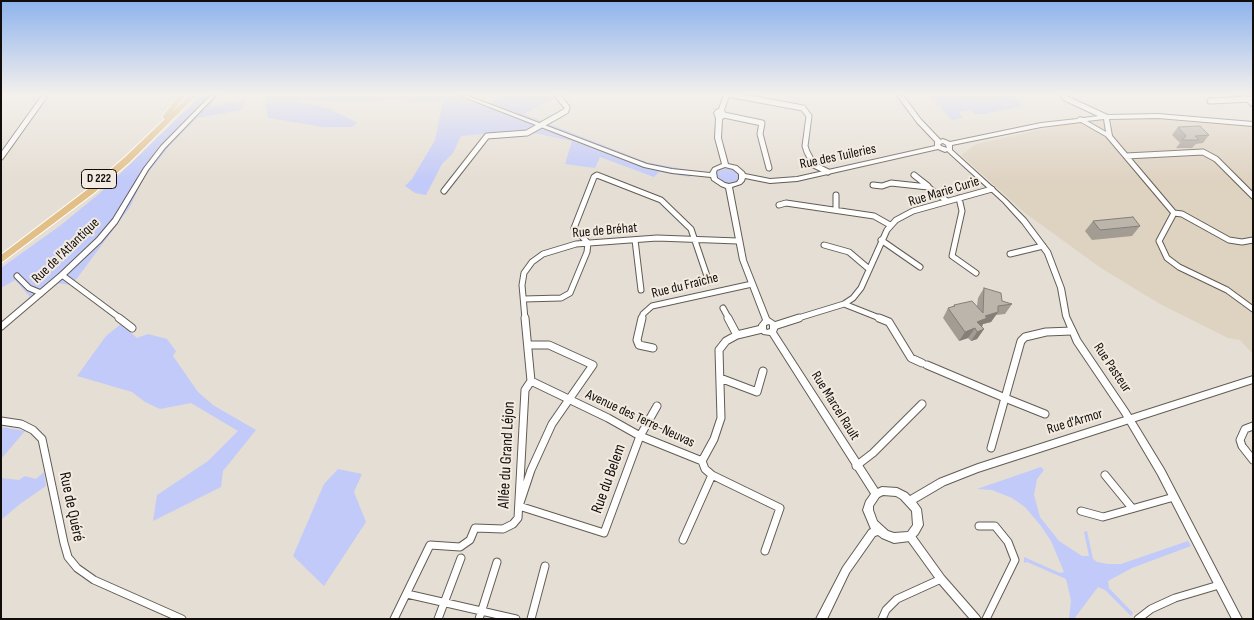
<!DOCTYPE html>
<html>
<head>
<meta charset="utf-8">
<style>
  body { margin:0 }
  #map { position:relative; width:1254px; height:620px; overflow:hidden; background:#e5ded4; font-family:"Sofia Sans Condensed",sans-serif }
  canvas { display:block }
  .frame { position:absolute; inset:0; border:2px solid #100d0a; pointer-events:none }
</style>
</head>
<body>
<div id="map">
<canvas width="1254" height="620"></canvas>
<div class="frame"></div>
</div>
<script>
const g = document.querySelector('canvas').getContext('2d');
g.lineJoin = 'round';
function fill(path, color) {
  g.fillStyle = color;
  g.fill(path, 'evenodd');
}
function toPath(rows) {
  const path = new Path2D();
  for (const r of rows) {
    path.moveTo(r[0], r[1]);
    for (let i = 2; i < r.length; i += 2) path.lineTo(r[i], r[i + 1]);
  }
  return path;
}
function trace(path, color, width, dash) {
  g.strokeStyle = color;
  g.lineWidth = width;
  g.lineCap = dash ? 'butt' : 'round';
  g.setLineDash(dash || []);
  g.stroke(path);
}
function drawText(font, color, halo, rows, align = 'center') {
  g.font = font + ' "Sofia Sans Condensed",sans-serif';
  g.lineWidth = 4;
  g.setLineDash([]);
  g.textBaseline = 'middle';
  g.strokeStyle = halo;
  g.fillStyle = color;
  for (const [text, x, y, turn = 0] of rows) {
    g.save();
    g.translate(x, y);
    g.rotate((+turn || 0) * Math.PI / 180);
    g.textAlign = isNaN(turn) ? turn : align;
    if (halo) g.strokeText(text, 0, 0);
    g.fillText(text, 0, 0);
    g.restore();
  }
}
fill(toPath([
  [1142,118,1253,127,1253,354,1240,340,1228,338,1160,304,1101,268,1025,213,961,155,976,144,1075,122]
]), '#ded2c1');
fill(toPath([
  [203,94,220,94,209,107,248,99,241,110,197,118,171,144,143,179,130,207,72,285,56,283,1,331,1,322,30,297,15,280,1,288,1,268,61,225,100,193],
  [271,94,451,94,484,107,505,94,551,94,556,97,524,114,646,162,693,171,690,177,659,172,654,177,600,157,595,168,565,164,572,141,534,133,521,137,487,138,483,134,461,136,453,153,442,164,426,195,415,193,405,186,412,179,435,140,443,101,408,103,405,99,358,102,301,100,300,102,328,108,358,123,351,127,323,127,268,118,264,96],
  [929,94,1012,94,1024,106,983,114,975,114,971,110,959,112,963,118,952,120],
  [730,168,740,175,737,181,729,183,719,181,716,174,717,171],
  [121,324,137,338,148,334,167,339,176,351,173,356,198,392,213,405,256,430,223,471,221,487,153,521,157,495,208,461,238,431,191,403,160,409,145,402,132,392,77,376,106,336],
  [1,427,25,431,1,459],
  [1041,467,1044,470,1037,479,1034,495,1040,517,1059,541,1082,556,1089,556,1084,532,1087,531,1093,559,1097,562,1108,564,1121,564,1188,541,1191,546,1132,568,1108,581,1109,588,1133,613,1131,616,1105,590,1098,587,1074,619,1069,619,1071,600,1066,579,1027,562,1024,563,1024,557,1060,573,1064,572,1051,541,1041,526,1025,507,1012,498,992,490,977,489],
  [338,469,362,474,354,492,366,522,324,586,293,556,324,484],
  [44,472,46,486,20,504,1,520,1,478,19,480,25,476,36,479]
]), '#c2caf9');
const minorFar1 = toPath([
  [727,94,803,108,809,116,805,146,807,152,814,165,828,172],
  [899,94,919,121,939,142],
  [1063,94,1065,98,1106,117],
  [1210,101,1253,99],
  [724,115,762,123,760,134,769,168],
  [1109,136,1174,213,1159,241,1167,258,1179,267,1227,290,1253,309],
  [1126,156,1203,152,1216,159,1253,196],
  [1,157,46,94],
  [914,175,928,186],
  [873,185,882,186,891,183,928,187,947,201],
  [444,191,487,136,527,133,566,111,567,107,556,94],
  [836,195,836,210],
  [959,198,962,211,952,256,976,273],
  [779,205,786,203,874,216,890,225],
  [1174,213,1182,214,1229,240,1242,242,1253,240],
  [635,240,641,290],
  [881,240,920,267],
  [824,245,849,252,869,269],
  [1010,254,1043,246],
  [62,275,121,319],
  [17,276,29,288,41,293],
  [524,299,561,298,570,293,587,252,588,243,574,228,594,177,597,175,661,200,691,229,709,282],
  [844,304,882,319],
  [723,308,729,319],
  [525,319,522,285,524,273,532,262,543,254,576,244,657,238,738,241],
  [642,319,643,314,652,306,752,284],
  [795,319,844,304,853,298,861,288,887,230,896,220,913,211,992,189]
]);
const minor = toPath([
  [119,318,132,328],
  [525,318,531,381,608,418,640,436,702,461,705,469,712,475,780,508,765,551],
  [642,318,637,340,639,345,653,348],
  [728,318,737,335],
  [879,318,889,322,911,358,922,363],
  [774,326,799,318],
  [529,345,549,345,593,365,552,424,531,470,519,506,604,533,640,436,657,406],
  [927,365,1005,398,1021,341,1025,337,1046,332,1072,331],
  [720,378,757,392,763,371],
  [1,421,21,424,33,430,42,439,64,543,68,557,77,568,94,580,182,619],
  [1253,426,1245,429,1240,440,1242,446,1253,460],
  [991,448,1005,398,1045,414],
  [702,461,714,439,721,418,719,350,726,341,737,335,762,329],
  [856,466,873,453,922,404],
  [1105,475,1132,508],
  [1081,511,1103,517,1174,497],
  [979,526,995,526,1008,542,1015,560,986,619],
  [683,540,712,475],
  [407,594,516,619],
  [394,619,430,545,460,547,470,540,475,528,503,529,513,524,518,518,525,390,531,381],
  [438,619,461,558],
  [479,619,497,562],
  [531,619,545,566],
  [882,619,886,610,897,599,941,579],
  [1138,619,1151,609,1175,598,1219,585]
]);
const tertiary = toPath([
  [212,94,217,94,165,148,148,170,117,223,101,242,64,277,3,329,1,330,1,323,60,273,97,238,113,219,144,168,161,146,212,94],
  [456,94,463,94,647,164,672,169,710,173,713,168,722,164,715,138,716,118,714,113,716,110,719,109,724,94,730,94,724,110,726,115,724,118,722,119,721,138,728,164,737,166,744,172,745,174,770,179,797,177,935,146,935,142,943,139,950,142,1041,123,1077,119,1080,117,1083,118,1106,115,1158,114,1253,122,1253,126,1158,118,1109,119,1112,136,1109,138,1081,122,1041,127,952,145,952,150,1007,200,1026,219,1050,251,1064,288,1069,316,1080,339,1128,410,1164,469,1242,619,1232,619,1158,475,1122,414,1074,343,1063,316,1058,288,1045,254,1022,223,1003,202,947,151,945,152,938,149,797,181,770,183,745,178,744,181,741,184,732,187,746,260,769,318,775,322,778,327,776,332,879,491,880,494,879,497,876,498,873,497,770,335,763,334,759,330,759,325,763,320,740,260,726,188,721,186,712,180,711,177,672,173,644,167,456,94],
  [1104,119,1106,132,1087,121,1104,119],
  [943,143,946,145,947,148,941,146,940,144,943,143],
  [725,167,733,169,739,174,739,179,737,182,729,184,725,183,717,178,716,172,717,170,725,167],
  [769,324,770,325,770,329,767,330,766,329,766,325,769,324],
  [1238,94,1243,94,1253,102,1253,107,1238,94],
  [910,532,913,533,944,576,979,616,981,619,970,619,938,582,907,539,906,536,907,533,910,532]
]);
const secondary = toPath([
  [1253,376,1253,383,978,472,945,485,916,502,921,509,923,525,918,534,913,539,910,541,894,543,882,538,878,535,875,536,849,573,827,619,816,619,843,567,869,530,871,529,863,510,866,501,873,491,882,487,897,488,907,493,910,496,939,479,978,464,1253,376],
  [883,495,896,496,901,499,912,511,913,525,908,532,894,533,888,531,877,521,873,510,873,506,879,497,883,495]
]);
const trunk = toPath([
  [180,94,187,94,173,111,191,94,198,94,130,162,94,193,1,263,1,255,88,189,124,158,165,119,162,117,180,94]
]);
trace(minorFar1, '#635c53', 7);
trace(minor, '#635c53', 9);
trace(tertiary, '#635c53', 2);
trace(secondary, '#635c53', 2);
trace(trunk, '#fff', 2);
trace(minorFar1, '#fff', 5);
trace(minor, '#fff', 7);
fill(tertiary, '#fff');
fill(secondary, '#fff');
fill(trunk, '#e3bf88');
fill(toPath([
  [1178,127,1209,135,1203,143,1196,144,1192,148,1176,148,1180,143,1172,135],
  [1093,221,1140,226,1132,236,1092,240,1085,231],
  [984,288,1002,301,1012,304,1005,314,996,315,991,322,983,324,982,327,984,329,977,339,971,341,968,338,959,341,943,318,948,308,952,307,954,305,977,306,978,298]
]), '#a29c93');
fill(toPath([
  [998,312,991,322,983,324,981,328,975,328,968,338,959,341,965,332,977,322,985,316],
  [984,329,977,339,971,341,977,332]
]), '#847f78');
const building = toPath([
  [1200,126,1209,135,1195,136,1199,140,1182,140,1186,136,1178,127,1200,126],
  [1133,217,1140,226,1100,230,1093,221,1133,217],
  [984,288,1001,293,1002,301,1012,304,998,306,998,312,985,316,987,318,977,322,984,329,977,332,975,328,965,332,948,308,955,306,954,305,972,301,983,313,984,288]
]);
fill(building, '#bcb5ab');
trace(building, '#847f78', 1);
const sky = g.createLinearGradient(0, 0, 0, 181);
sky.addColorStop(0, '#8eb3ed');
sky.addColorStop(0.52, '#f3f0ec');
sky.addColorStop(1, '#f3f0ec00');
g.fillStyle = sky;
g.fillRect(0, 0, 1254, 181);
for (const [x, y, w] of [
  [99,179,35]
]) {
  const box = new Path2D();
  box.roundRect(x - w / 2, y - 9.5, w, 19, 4);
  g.fillStyle = '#f3ebe1';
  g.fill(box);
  trace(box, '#100d0a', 1);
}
drawText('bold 12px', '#100d0a', null, [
  ["D 222",99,179]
]);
drawText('14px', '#100d0a', '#f3ebe1', [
  ["Rue des Tuileries",838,157,-12],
  ["Rue Marie Curie",944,192,-17],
  ["Rue de Bréhat",605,231,-5],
  ["Rue de l'Atlantique",66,251,-44],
  ["Rue du Fraîche",685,286,-14],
  ["Rue Pasteur",1112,368,56],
  ["Rue Marcel Rault",835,406,58],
  ["Avenue des Terre-Neuvas",640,419,25],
  ["Rue d'Armor",1075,422,-17]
]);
drawText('16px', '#100d0a', '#f3ebe1', [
  ["Allée du Grand Léjon",507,455,-87],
  ["Rue du Belem",609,479,-70],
  ["Rue de Quéré",71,507,78]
]);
</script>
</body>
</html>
